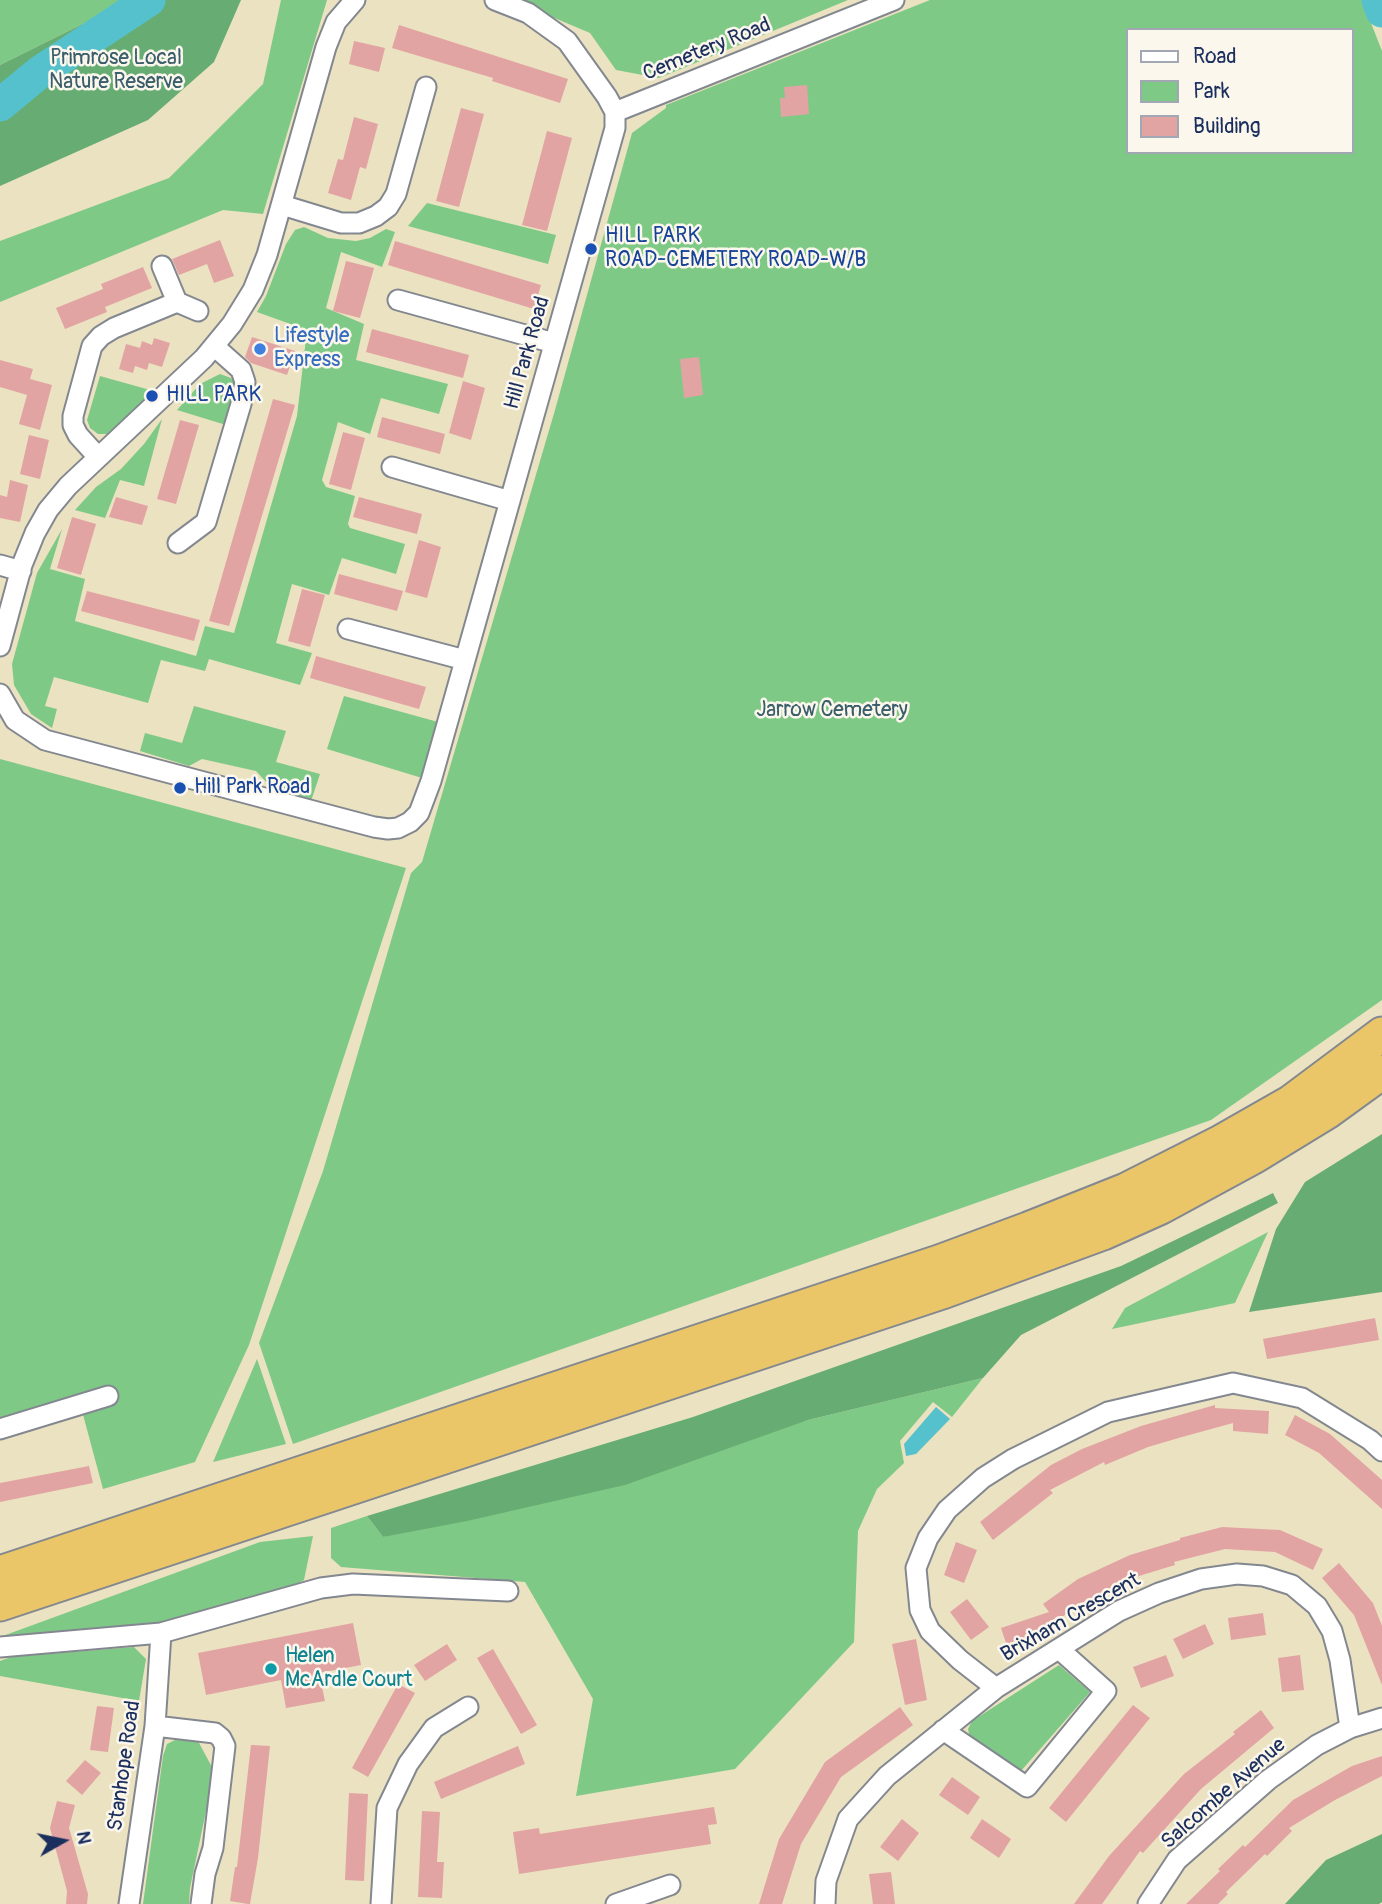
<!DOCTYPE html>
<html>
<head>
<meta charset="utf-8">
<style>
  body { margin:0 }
  #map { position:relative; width:1382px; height:1904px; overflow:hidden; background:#ebe2c1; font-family:Pangolin,sans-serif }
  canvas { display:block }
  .legend { position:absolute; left:1126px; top:28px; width:228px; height:126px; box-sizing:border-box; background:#fbf7ec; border:2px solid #a1a7b3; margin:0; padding:9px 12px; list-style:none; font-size:21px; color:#1b2f5e }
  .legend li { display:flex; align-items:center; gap:14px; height:35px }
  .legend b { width:35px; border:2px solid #a1a7b3 }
  .north { position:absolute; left:28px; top:1806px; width:70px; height:70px; -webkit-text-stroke:5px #fbf7ec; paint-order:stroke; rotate:81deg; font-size:19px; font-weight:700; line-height:28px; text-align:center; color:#1b2f5e }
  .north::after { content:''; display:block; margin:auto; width:24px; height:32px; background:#1b2f5e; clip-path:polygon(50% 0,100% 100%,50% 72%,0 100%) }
</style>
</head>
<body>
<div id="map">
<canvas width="1382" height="1904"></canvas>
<ul class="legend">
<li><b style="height:9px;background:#fff"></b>Road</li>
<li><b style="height:19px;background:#7fc986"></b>Park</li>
<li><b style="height:19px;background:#e2a4a3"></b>Building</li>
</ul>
<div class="north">N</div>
</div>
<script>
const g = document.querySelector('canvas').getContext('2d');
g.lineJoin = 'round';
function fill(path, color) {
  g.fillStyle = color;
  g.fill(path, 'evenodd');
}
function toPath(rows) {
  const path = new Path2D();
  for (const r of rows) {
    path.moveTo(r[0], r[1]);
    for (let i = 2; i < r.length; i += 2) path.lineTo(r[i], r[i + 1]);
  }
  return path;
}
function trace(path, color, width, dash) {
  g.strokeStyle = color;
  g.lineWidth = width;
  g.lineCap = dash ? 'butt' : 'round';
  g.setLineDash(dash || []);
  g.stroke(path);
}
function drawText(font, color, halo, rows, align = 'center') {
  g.font = font + ' Pangolin,sans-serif';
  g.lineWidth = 5;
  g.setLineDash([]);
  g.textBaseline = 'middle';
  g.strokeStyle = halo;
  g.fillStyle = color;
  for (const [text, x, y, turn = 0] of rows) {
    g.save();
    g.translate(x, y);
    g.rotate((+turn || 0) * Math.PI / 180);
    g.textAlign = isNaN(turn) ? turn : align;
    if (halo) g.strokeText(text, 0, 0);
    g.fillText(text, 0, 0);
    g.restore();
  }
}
fill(toPath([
  [0,0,131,0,0,65],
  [281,0,327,0,263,214,223,210,0,302,0,241,169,178,263,84],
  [512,0,848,0,659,78,616,70,590,33],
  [930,0,1362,0,1382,51,1382,1000,1211,1120,293,1444,259,1343,323,1171,411,873,422,862,555,410,632,133,666,108,666,105],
  [1128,30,1352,30,1352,152,1128,152],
  [427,203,556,235,548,264,408,226],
  [304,227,328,238,356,241,370,238,386,229,395,232,382,267,341,252,326,308,364,324,356,360,448,384,439,414,381,398,370,434,338,422,322,480,326,487,355,496,348,524,350,528,405,544,396,574,342,558,329,595,292,584,276,643,312,653,300,685,209,659,205,671,161,660,148,703,54,677,45,706,57,709,52,728,31,714,14,685,12,664,37,573,62,529,50,569,85,579,75,621,196,656,205,626,234,633,297,416,307,330,257,312,266,296,286,244,295,230],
  [220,374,231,378,237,387,226,425,177,410,200,384],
  [100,376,150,390,146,399,107,434,98,434,90,428,87,420],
  [162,419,144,486,120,480,105,518,75,510,96,487,121,469,144,444],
  [344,696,438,722,422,778,327,749],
  [194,706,286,731,276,762,320,774,311,801,269,785,256,771,202,759,189,766,140,751,145,733,182,743],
  [0,759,406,868,249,1345,195,1462,103,1489,78,1396,0,1418],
  [1268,1232,1235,1303,1112,1329,1125,1308],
  [257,1359,286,1444,213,1462],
  [983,1378,952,1417,933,1402,900,1441,904,1463,877,1489,858,1531,854,1642,735,1769,576,1796,593,1699,525,1582,341,1567,331,1558,331,1528,367,1516,383,1537,808,1420],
  [313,1536,304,1580,291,1587,148,1627,0,1637,260,1542],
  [134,1647,146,1659,139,1701,0,1676,0,1661,11,1657],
  [1059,1665,1090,1692,1021,1771,970,1739,968,1729,972,1721],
  [175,1740,198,1741,213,1769,210,1792,190,1888,189,1904,143,1904,163,1756,167,1744]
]), '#7fc986');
fill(toPath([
  [131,0,241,0,214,62,148,120,0,186,0,65],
  [1382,1134,1382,1292,1249,1312,1276,1229,1305,1182],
  [1273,1193,1278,1203,1021,1335,983,1378,808,1420,625,1485,467,1521,383,1537,367,1516,693,1417,1121,1266],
  [1382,1834,1382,1902,1379,1904,1285,1904,1326,1860]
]), '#67ad73');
fill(toPath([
  [936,1407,950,1419,916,1454,906,1456,904,1444]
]), '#54c1cc');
trace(toPath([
  [1378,0,1382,11],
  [0,105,40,72,149,0]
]), '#54c1cc', 33);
fill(toPath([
  [399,25,568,79,560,103,492,81,493,78,392,48],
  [354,41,385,48,379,72,349,64],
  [807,85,809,114,781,117,780,98,785,98,784,87],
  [461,108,484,114,459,207,436,201],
  [354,117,378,124,366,169,360,167,351,200,328,193,338,159,343,160],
  [547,131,572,138,547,231,522,225],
  [220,240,234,276,214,283,207,264,179,275,172,259],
  [395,241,541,285,534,309,388,265],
  [346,261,374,268,360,318,333,311],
  [143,267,152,288,105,307,107,312,65,329,56,308,103,289,101,284],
  [372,329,469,355,463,378,366,352],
  [252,337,295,351,287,375,251,363,245,357],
  [154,338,170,343,162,367,149,363,147,370,135,366,133,373,119,369,126,344,140,348,142,341,152,345],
  [699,357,703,395,684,398,680,359],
  [0,360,33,369,30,379,52,385,40,430,19,424,27,395,0,387],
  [463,381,485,388,471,440,449,433],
  [273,399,295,405,229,626,209,621],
  [382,417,445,434,440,454,377,437],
  [180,420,199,425,176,504,157,499],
  [343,432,365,438,351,490,329,484],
  [29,435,49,440,40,479,20,474],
  [10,480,28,485,20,522,0,518,0,495,7,497],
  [116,497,148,506,142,525,109,517],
  [359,497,422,514,417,534,353,517],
  [72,517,96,524,81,575,57,568],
  [419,540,441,547,427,598,405,592],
  [339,574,403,591,397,611,334,594],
  [302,589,325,595,310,647,288,641],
  [87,591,200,620,194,641,81,611],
  [316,656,426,687,419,709,310,678],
  [1375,1318,1379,1340,1267,1359,1263,1339],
  [1215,1405,1215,1408,1269,1411,1268,1434,1233,1431,1233,1423,1182,1437,1148,1447,1105,1465,1104,1462,1050,1490,1053,1493,993,1540,980,1522,1051,1465,1082,1449,1141,1426],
  [1295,1415,1330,1434,1382,1480,1382,1509,1319,1453,1285,1435],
  [89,1466,93,1483,0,1502,0,1483],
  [1222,1527,1280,1530,1323,1549,1313,1570,1275,1552,1225,1549,1174,1562,1175,1565,1139,1576,1087,1600,1040,1632,1042,1638,1008,1649,1001,1628,1049,1612,1043,1604,1078,1579,1130,1555,1180,1540,1180,1538],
  [956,1542,977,1550,964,1583,944,1575],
  [1339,1563,1373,1603,1382,1626,1382,1685,1354,1615,1322,1578],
  [967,1599,989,1627,971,1640,950,1612],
  [1263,1613,1266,1635,1231,1640,1228,1618],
  [353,1623,361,1665,319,1673,325,1701,286,1708,281,1680,206,1695,198,1653],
  [1205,1624,1214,1644,1183,1659,1173,1639],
  [916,1639,927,1700,905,1705,892,1644],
  [447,1644,457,1660,425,1681,414,1665],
  [493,1649,537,1725,521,1734,477,1658],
  [1166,1655,1174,1676,1141,1688,1133,1667],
  [1300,1655,1304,1690,1282,1692,1278,1658],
  [398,1684,415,1693,368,1777,352,1768],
  [1133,1705,1150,1718,1066,1822,1049,1808],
  [97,1706,114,1708,108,1752,90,1750],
  [900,1707,913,1725,841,1777,801,1844,782,1904,759,1904,779,1839,825,1762],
  [1261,1710,1274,1728,1201,1789,1143,1853,1140,1851,1102,1904,1074,1904,1109,1856,1184,1774,1235,1734,1233,1732],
  [251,1745,270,1746,258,1858,250,1904,248,1904,230,1901,235,1867,237,1867],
  [518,1746,525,1764,441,1799,434,1782],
  [1382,1756,1382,1776,1335,1800,1289,1828,1292,1831,1267,1856,1265,1854,1226,1892,1228,1894,1218,1904,1186,1904,1220,1871,1218,1869,1243,1845,1245,1847,1293,1800,1352,1766],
  [85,1760,101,1773,82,1795,66,1781],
  [952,1777,980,1797,968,1815,939,1795],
  [349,1793,368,1794,364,1881,345,1880],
  [57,1801,75,1805,69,1828,88,1894,87,1904,66,1904,67,1891,50,1828],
  [714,1807,717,1824,708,1825,711,1844,519,1874,513,1832,539,1828,540,1834],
  [422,1811,440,1812,437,1862,444,1862,442,1898,418,1897],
  [902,1819,919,1833,898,1861,880,1847],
  [982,1819,1011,1839,999,1858,970,1838],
  [891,1872,895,1904,873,1904,869,1874]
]), '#e2a4a3');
const minor = toPath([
  [615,112,894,0],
  [282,205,341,223,359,223,376,216,388,207,396,194,426,87],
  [162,266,177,302,198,311],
  [398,300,554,343],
  [98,457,78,435,73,425,73,416,92,346,101,336,114,328,177,302],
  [392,467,510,501],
  [178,543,206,522,241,404,245,382,241,370,214,346],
  [0,565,21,571],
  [348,629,465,660],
  [0,646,22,565,35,533,48,510,68,486,204,358,232,324,253,290,267,255,326,47,336,22,355,0],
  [0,694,15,720,45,740,374,827,388,829,398,828,410,822,419,813,431,781,615,128,615,112,607,97,567,41,528,13,495,0],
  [0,1429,108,1396],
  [0,1647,161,1633,321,1588,353,1584,508,1591],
  [996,1688,960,1660,930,1631,920,1610,916,1568,928,1538,947,1510,983,1478,1013,1459,1108,1412,1233,1383,1302,1398,1370,1440,1382,1451],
  [155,1726,215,1733,221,1738,225,1746,213,1848,205,1874,201,1904],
  [943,1730,1027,1787,1106,1691,1059,1649],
  [129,1904,155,1726,161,1633],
  [381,1904,387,1808,408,1764,434,1728,468,1707],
  [616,1904,670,1885],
  [825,1904,826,1881,848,1819,887,1776,996,1688,1119,1611,1159,1593,1201,1579,1237,1574,1263,1576,1292,1585,1317,1606,1332,1631,1340,1660,1350,1728],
  [1148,1904,1177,1860,1268,1780,1317,1745,1350,1728,1382,1718]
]);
const trunk = toPath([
  [0,1573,939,1262,1028,1229,1126,1190,1219,1143,1291,1102,1382,1034],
  [0,1604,945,1291,1103,1233,1161,1207,1255,1156,1327,1112,1382,1072]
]);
trace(minor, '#838890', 23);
trace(trunk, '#838890', 37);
trace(minor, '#fff', 19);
trace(trunk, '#eac669', 33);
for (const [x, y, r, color] of [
  [591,249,7,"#1a4fb4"],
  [260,349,7,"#3f7fe0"],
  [152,396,7,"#1a4fb4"],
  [180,788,7,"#1a4fb4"],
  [271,1669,7,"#0f9aa8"]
]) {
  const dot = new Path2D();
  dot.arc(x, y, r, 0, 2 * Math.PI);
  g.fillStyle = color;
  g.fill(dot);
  trace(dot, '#fbf7ec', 2.5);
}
drawText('21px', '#1b2f5e', '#fbf7ec', [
  ["Cemetery Road",707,50,-22],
  ["Hill Park Road",528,353,-74],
  ["Brixham Crescent",1071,1618,-30],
  ["Stanhope Road",125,1766,-82],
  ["Salcombe Avenue",1224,1794,-41]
]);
drawText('21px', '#395d6a', '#fbf7ec', [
  ["Primrose Local",116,59],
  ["Nature Reserve",116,83],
  ["Jarrow Cemetery",832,711]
]);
drawText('21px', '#164399', '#fbf7ec', [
  ["HILL PARK",605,237],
  ["ROAD-CEMETERY ROAD-W/B",605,261],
  ["HILL PARK",166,396],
  ["Hill Park Road",194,788]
], 'left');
drawText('21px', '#366cbe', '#fbf7ec', [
  ["Lifestyle",274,337],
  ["Express",274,361]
], 'left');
drawText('21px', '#0d838f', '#fbf7ec', [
  ["Helen",285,1657],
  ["McArdle Court",285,1681]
], 'left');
</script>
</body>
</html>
